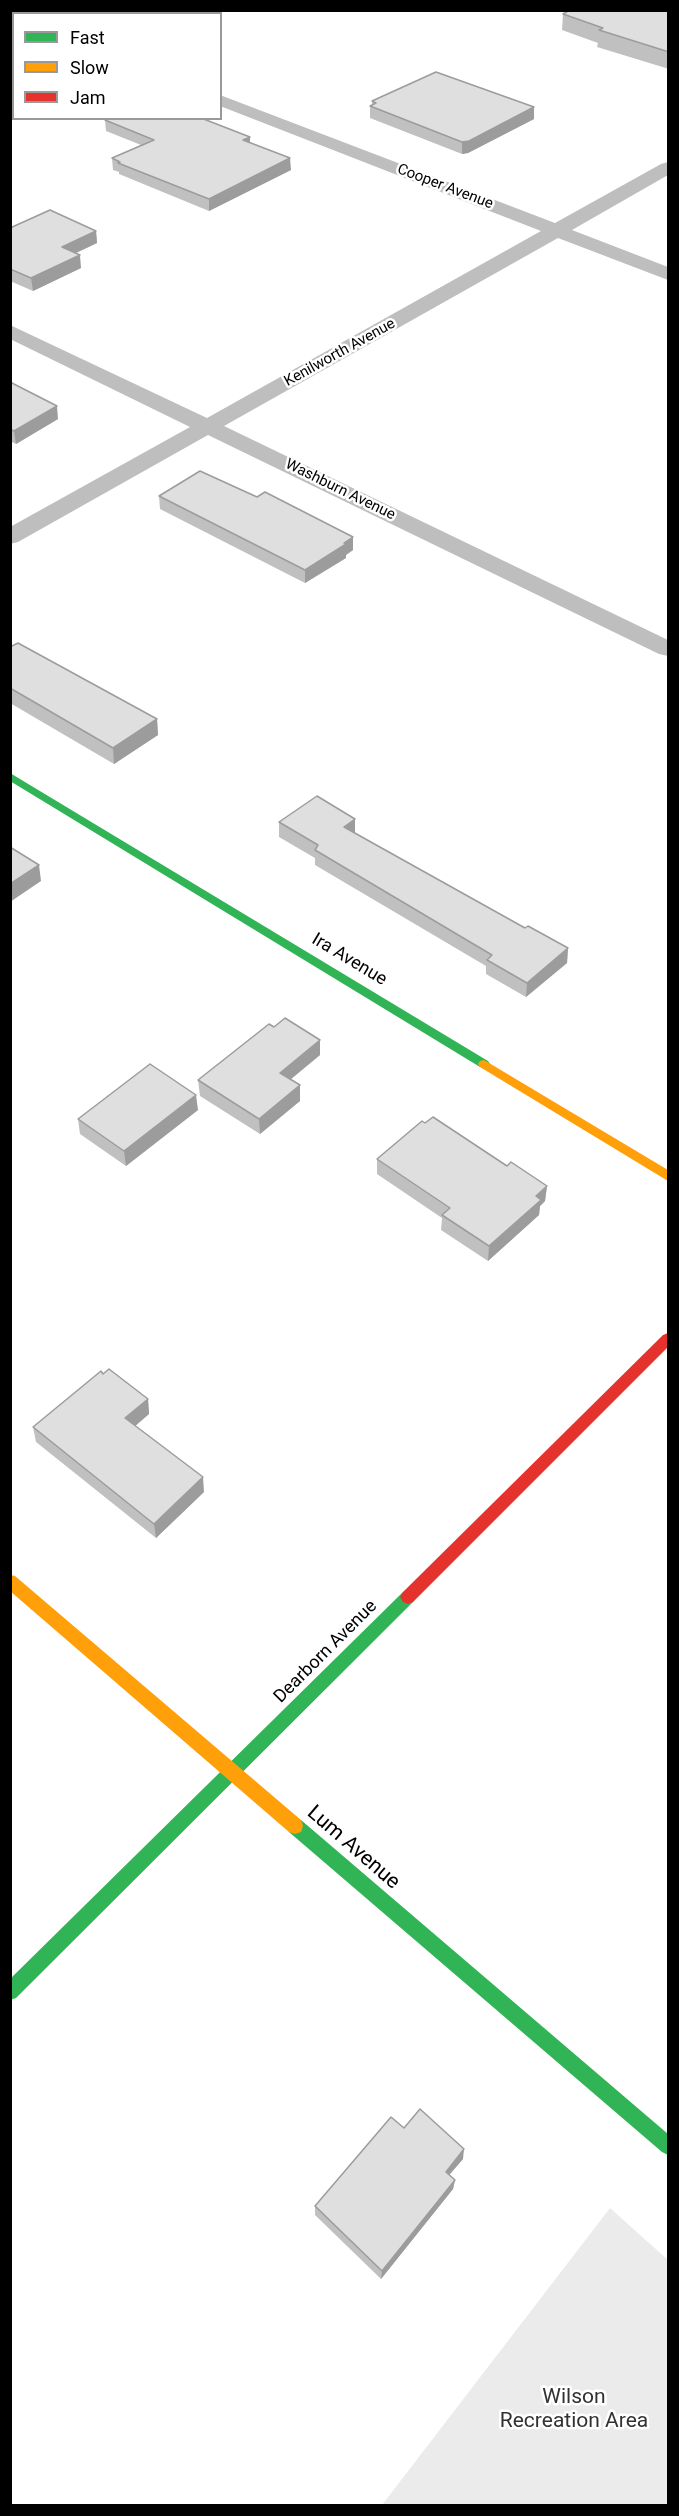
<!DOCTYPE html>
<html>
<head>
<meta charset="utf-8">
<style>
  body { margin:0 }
  #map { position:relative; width:679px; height:2516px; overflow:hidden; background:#fff; font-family:Roboto,sans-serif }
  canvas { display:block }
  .frame { position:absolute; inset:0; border:12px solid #000; pointer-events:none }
  .legend { position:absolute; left:12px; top:12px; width:210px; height:108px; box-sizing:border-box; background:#fff; border:2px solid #999; margin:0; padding:8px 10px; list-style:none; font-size:18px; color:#000 }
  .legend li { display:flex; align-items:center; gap:12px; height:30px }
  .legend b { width:30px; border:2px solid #999 }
</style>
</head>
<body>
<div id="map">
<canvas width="679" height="2516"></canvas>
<div class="frame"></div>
<ul class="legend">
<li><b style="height:8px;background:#30b455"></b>Fast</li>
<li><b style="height:8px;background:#ff9f0a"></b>Slow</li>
<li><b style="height:8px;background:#e5322d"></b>Jam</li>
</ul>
</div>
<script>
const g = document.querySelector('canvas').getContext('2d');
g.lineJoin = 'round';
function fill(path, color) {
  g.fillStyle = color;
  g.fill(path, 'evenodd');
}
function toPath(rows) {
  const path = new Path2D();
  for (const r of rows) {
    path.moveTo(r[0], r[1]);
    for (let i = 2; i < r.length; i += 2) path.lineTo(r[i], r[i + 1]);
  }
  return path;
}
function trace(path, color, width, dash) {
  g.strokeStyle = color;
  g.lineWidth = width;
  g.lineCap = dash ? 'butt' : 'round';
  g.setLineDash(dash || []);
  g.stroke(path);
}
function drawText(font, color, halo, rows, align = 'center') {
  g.font = font + ' Roboto,sans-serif';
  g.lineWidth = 5;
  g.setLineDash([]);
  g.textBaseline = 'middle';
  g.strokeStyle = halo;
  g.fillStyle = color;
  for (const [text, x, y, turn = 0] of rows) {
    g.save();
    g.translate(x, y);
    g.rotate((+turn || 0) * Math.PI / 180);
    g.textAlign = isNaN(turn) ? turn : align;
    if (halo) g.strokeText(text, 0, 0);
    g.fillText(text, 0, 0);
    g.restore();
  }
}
fill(toPath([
  [610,2208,668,2260,668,2505,382,2505]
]), '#ebebeb');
fill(toPath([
  [10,14,14,15,14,25,10,24,10,14],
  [220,95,555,223,661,164,668,162,668,175,572,230,668,267,668,280,558,238,224,426,668,640,668,656,659,654,208,435,18,542,10,544,10,527,190,427,10,339,10,325,207,418,541,231,220,106,220,95]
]), '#bebebe');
fill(toPath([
  [10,773,488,1061,490,1064,488,1067,480,1067,10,781,10,773],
  [408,1590,413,1592,416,1597,413,1602,16,1998,10,2000,10,1979,403,1592,408,1590],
  [295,1818,301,1820,668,2134,668,2155,662,2152,289,1832,287,1826,289,1820,295,1818]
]), '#30b455');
fill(toPath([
  [484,1060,668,1170,668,1181,480,1067,478,1064,480,1061,484,1060],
  [10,1575,15,1576,301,1820,303,1826,301,1832,295,1834,289,1832,10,1591,10,1575]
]), '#ff9f0a');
fill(toPath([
  [668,1333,668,1347,413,1602,408,1604,403,1602,400,1597,403,1592,663,1335,668,1333]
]), '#e5322d');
fill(toPath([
  [669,10,669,69,597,47,598,43,562,30,563,14],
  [372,101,534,107,534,119,468,153,462,154,370,118,370,106,372,105],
  [105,120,250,143,291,170,209,211,119,174,119,172,113,170,112,158,141,145,106,131],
  [10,228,96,231,97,243,76,253,81,268,33,291,10,281],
  [10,382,58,419,16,444,10,441],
  [159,496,257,497,353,537,353,550,346,555,346,558,305,583,160,509],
  [10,647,157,719,158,735,114,764,10,703],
  [279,822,355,833,525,928,568,948,567,963,526,997,486,974,486,966,315,865,315,858,279,837],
  [274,1027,320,1040,320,1055,290,1080,300,1101,260,1134,200,1096,198,1080],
  [198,1110,126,1166,80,1134,78,1119],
  [377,1159,507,1166,547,1186,545,1201,540,1206,539,1215,488,1261,441,1230,442,1218,377,1174],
  [103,1374,148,1399,149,1414,135,1426,204,1492,156,1538,36,1442,33,1427],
  [404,2128,463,2159,449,2175,455,2180,453,2189,381,2279,315,2215,315,2206]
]), '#c0c0c0');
fill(toPath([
  [534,107,534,119,468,153,462,154,462,142],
  [250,137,250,148,243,140],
  [290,158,291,170,209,211,209,199],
  [96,231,97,243,63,259,62,247],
  [80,255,81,268,33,291,31,278],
  [57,406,58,419,16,444,14,431],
  [353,537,353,550,346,555,346,558,305,583,305,570],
  [157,719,158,735,114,764,113,748],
  [355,819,355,833,344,827],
  [39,865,41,881,10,902,10,884],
  [568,948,567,963,526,997,527,983],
  [320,1040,320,1055,280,1088,280,1073],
  [300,1085,300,1101,260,1134,259,1119],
  [196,1095,198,1110,126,1166,124,1151],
  [547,1186,545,1201,540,1206,539,1215,488,1261,489,1246,536,1196],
  [148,1399,149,1414,127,1433,125,1418],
  [203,1477,204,1492,156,1538,154,1524],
  [464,2149,463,2159,444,2181,446,2172],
  [455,2180,453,2189,381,2279,382,2271]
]), '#9c9c9c');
const building = toPath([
  [570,10,669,10,669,52,599,30,603,28,563,14,570,10],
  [436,72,534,107,469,141,462,142,370,106,376,103,372,101,436,72],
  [106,118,201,118,250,137,243,140,290,158,209,199,118,163,120,162,112,158,154,140,105,120,106,118],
  [50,210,96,231,62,247,80,255,31,278,10,269,10,228,50,210],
  [10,382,57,406,14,431,10,429,10,382],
  [200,471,257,497,265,492,353,537,344,543,346,544,305,570,159,496,200,471],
  [18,643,157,719,113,748,10,688,10,647,18,643],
  [317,796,355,819,344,827,525,928,528,926,568,948,527,983,487,960,492,955,315,850,318,845,279,822,317,796],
  [10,847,39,865,10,884,10,847],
  [285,1018,320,1040,280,1073,300,1085,259,1119,198,1080,269,1024,274,1027,285,1018],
  [150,1064,196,1095,124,1151,78,1119,150,1064],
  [433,1117,507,1166,511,1162,547,1186,536,1196,541,1200,489,1246,442,1215,450,1208,377,1159,422,1121,425,1123,433,1117],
  [109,1369,148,1399,125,1418,203,1477,154,1524,33,1427,101,1371,103,1374,109,1369],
  [420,2109,464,2149,446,2172,455,2180,382,2271,315,2206,391,2117,404,2128,420,2109]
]);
fill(building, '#dfdfdf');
trace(building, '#9c9c9c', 1.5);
drawText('15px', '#000', '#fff', [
  ["Cooper Avenue",445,187,21],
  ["Kenilworth Avenue",340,353,-29],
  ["Washburn Avenue",340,490,26]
]);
drawText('18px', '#000', '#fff', [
  ["Ira Avenue",349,960,31],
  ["Dearborn Avenue",326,1652,-45]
]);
drawText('21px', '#000', '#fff', [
  ["Lum Avenue",353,1848,41]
]);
drawText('21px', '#323232', '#fff', [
  ["Wilson",574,2398],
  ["Recreation Area",574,2422]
]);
</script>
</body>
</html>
